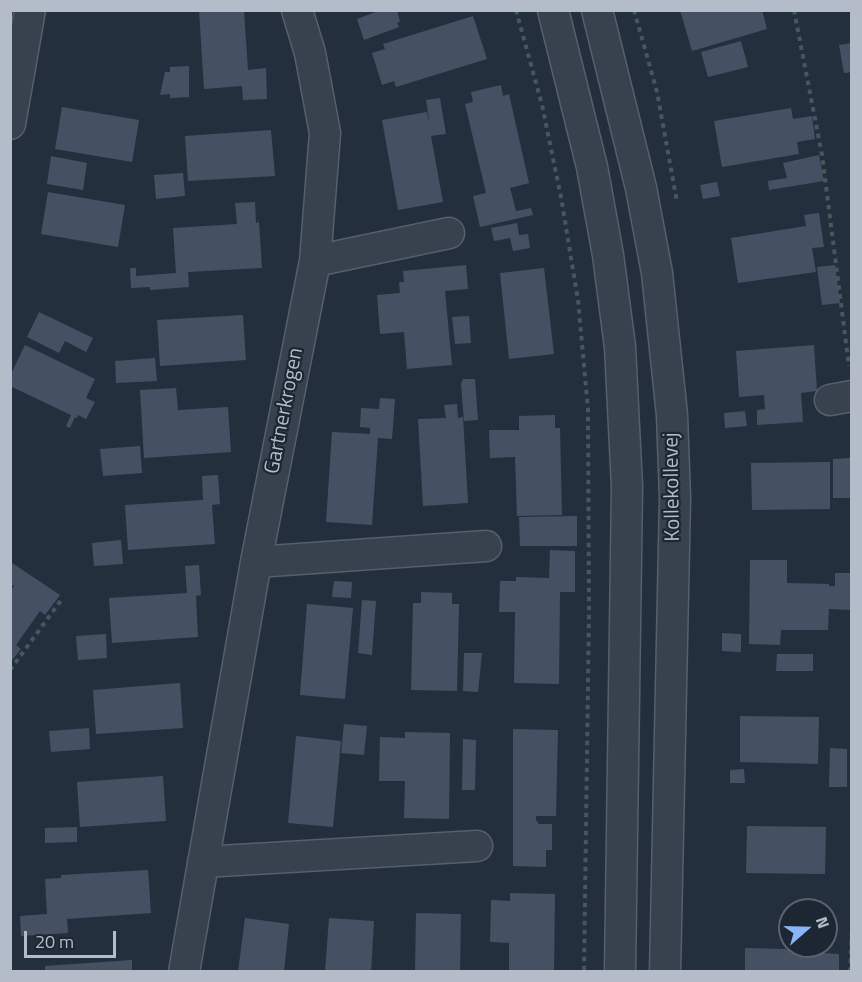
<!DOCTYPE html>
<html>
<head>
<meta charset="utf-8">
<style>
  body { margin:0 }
  #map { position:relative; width:862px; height:982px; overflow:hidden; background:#242f3e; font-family:"Titillium Web",sans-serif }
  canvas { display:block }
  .frame { position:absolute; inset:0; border:12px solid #b4bcc9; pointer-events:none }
  .north { position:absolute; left:778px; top:898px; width:60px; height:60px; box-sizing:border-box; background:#1d2633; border:2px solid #59626f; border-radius:50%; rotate:70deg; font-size:16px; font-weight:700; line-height:24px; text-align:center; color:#b4bcc9 }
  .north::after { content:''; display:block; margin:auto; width:21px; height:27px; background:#8ab4f8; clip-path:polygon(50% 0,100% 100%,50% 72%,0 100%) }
  .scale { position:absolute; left:24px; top:931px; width:92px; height:27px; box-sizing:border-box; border:3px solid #b4bcc9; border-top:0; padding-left:8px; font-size:18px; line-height:21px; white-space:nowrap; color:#b4bcc9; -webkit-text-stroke:4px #1d2633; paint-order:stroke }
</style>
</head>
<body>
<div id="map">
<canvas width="862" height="982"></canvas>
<div class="frame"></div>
<div class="north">N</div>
<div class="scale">20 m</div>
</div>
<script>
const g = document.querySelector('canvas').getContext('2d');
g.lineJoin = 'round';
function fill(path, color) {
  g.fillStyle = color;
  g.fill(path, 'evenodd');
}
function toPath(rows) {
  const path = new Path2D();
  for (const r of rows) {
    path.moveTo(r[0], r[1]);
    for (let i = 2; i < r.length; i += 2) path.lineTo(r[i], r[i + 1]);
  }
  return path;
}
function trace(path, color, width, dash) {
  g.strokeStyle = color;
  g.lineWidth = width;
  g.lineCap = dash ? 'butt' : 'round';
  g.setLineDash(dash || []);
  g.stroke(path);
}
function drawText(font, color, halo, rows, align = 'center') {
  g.font = font + ' "Titillium Web",sans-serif';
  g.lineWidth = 4.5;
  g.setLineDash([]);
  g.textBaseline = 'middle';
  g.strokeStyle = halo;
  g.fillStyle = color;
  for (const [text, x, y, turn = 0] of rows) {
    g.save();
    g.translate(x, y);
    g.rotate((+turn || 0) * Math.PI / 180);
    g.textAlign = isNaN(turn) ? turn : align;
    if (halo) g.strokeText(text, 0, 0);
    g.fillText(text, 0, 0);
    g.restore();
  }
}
fill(toPath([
  [199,10,244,10,248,70,266,68,267,99,243,100,242,86,204,89],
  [381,10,397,10,400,22,397,23,399,27,364,40,357,19],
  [680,10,762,10,767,29,692,51],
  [473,16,487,59,396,87,394,81,382,85,372,53,385,49,383,44],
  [741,41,748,67,708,77,701,52],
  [852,43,852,72,844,73,839,45],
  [189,66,189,97,170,98,170,94,160,95,165,72,170,72,170,67],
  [501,85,503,96,509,94,529,183,510,188,516,211,531,208,533,215,480,227,473,196,486,193,465,104,473,102,471,92],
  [440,98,446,134,431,136,443,202,398,210,382,120,427,112,430,125,426,100],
  [62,107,139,120,132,162,55,149],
  [791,108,793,119,812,116,815,139,797,142,799,154,722,167,714,121],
  [271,130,275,176,188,181,185,136],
  [819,155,824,181,769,190,768,181,787,178,783,163],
  [51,156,87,163,83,190,47,184],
  [183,173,185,196,156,199,154,175],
  [717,182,720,196,703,199,700,185],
  [48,192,125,205,118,247,41,234],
  [255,202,256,223,259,222,262,268,188,272,189,287,150,290,150,287,131,288,130,268,136,268,136,276,176,273,173,228,237,224,235,203],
  [819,213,824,247,812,248,816,272,738,283,731,238,806,226,804,215],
  [517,223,519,235,528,234,530,248,513,251,510,238,494,241,491,228],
  [466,265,468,289,445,291,452,365,407,369,404,332,380,334,377,295,400,293,399,282,404,282,403,271],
  [835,265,840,303,822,305,817,267],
  [544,268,554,354,509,359,500,273],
  [39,312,93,338,86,352,65,341,59,353,27,337],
  [243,315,246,360,160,366,157,320],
  [469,316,471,343,455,344,452,317],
  [25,345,95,379,86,398,95,402,86,419,78,415,77,418,75,417,70,428,66,426,71,415,10,386,10,376],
  [814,345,817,391,801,393,803,422,757,425,757,410,765,409,764,395,739,397,736,351],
  [155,358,157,381,116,383,115,361],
  [463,379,475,379,478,420,464,421,461,384],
  [176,388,178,410,228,407,231,452,144,458,140,390],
  [380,398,395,399,392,439,378,438,372,525,326,522,332,432,370,434,370,428,360,427,361,408,379,409],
  [457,404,458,418,463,417,468,503,423,506,418,419,446,418,444,405],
  [745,411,747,426,725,428,724,413],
  [555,415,555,428,560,428,562,515,517,516,515,457,490,458,489,430,519,430,519,416],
  [140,446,142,473,103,476,100,449],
  [850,458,851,498,833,498,833,459],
  [830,462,830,509,752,510,751,463],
  [218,475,220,504,212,505,215,544,128,550,125,505,203,500,202,476],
  [577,516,577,546,520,546,519,517],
  [121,540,123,564,94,566,92,543],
  [550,550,575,551,575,592,560,592,559,684,514,683,515,612,499,612,500,581,516,581,516,577,549,578],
  [750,560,787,560,787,583,829,584,829,586,835,586,835,573,851,573,850,610,829,609,828,630,781,630,780,645,749,644],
  [12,563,60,595,45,615,40,611,16,645,21,649,10,663,10,591,14,586,10,584],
  [199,565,201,595,196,596,198,637,112,643,109,598,187,593,185,566],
  [334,581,352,582,351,598,332,597],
  [421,592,452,593,452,604,459,604,457,691,411,690,413,603,421,603],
  [362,600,376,601,372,655,358,653],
  [307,604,353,608,345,699,300,695],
  [722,633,741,634,741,652,722,651],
  [106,634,107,658,78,660,76,636],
  [464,653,482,653,478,692,463,691],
  [777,654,813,654,813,671,776,671],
  [180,683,183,728,96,734,93,690],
  [740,716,819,717,818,764,740,762],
  [344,724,367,726,364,755,341,753],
  [89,728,90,749,51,752,49,731],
  [513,729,558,730,556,816,536,816,536,820,539,824,552,824,552,850,546,850,546,867,513,866],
  [405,732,450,733,449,819,404,818,405,781,379,781,380,737,405,738],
  [296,736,341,741,333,827,288,823],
  [463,739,476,740,475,790,462,790],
  [830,748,847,749,847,787,829,787],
  [744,769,745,783,730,783,730,770],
  [163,776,166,821,80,827,77,782],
  [747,826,826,827,825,874,746,873],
  [77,827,77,842,45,843,45,828],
  [148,870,151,913,67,919,68,933,21,936,20,916,47,914,45,879,61,878,61,875],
  [510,893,555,894,554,972,509,972,509,943,490,942,491,900,510,901],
  [416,913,461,914,460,972,415,972],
  [245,918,289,924,284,972,238,972],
  [329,918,374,921,371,972,325,972],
  [745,948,823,950,823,953,839,954,839,972,745,972],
  [132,960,132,972,45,972,45,966]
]), '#455162');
const minor = toPath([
  [553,10,592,167,608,255,620,347,627,487,620,972],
  [597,10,641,188,657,273,672,415,675,498,665,972],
  [10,124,30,10],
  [315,261,449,233],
  [830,400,852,396],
  [256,562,486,546],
  [203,862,477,846],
  [184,972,256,562,315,261,325,133,310,53,297,10]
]);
trace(minor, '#565f6c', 33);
trace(toPath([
  [516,10,542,105,561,197,578,300,588,409,589,611,584,972],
  [634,10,657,92,677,202],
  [794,10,822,155,849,366],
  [10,670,62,599],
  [850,972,852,928]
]), '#44595c', 4, [4.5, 4.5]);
trace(minor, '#38414e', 30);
drawText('21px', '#b4bcc9', '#1d2633', [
  ["Gartnerkrogen",285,411,-79],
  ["Kollekollevej",673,487,-91]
]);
</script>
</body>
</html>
